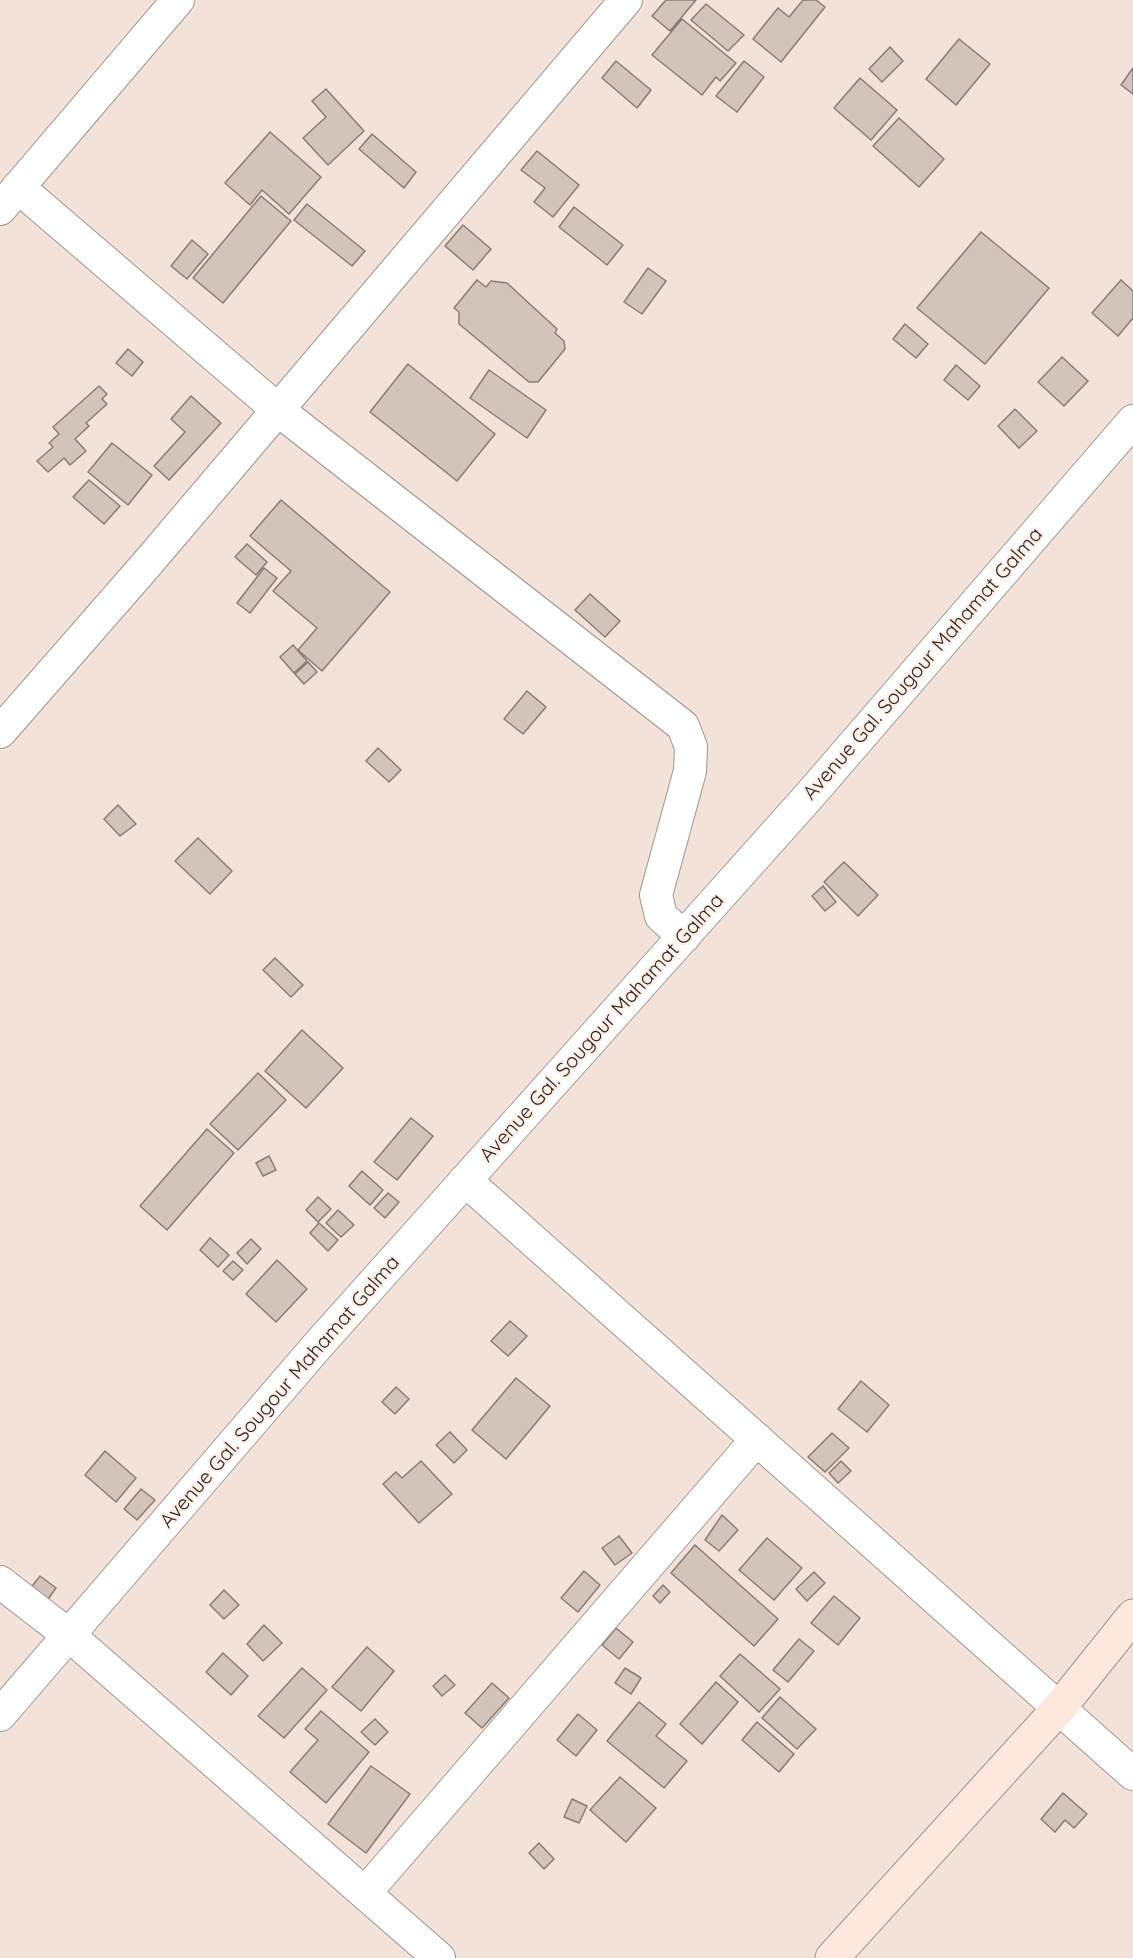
<!DOCTYPE html>
<html>
<head>
<meta charset="utf-8">
<style>
  body { margin:0 }
  canvas { display:block; background:#f2e2da }
</style>
</head>
<body>
<canvas width="1133" height="1958"></canvas>
<script>
const g = document.querySelector('canvas').getContext('2d');
g.lineJoin = 'round';
function fill(path, color) {
  g.fillStyle = color;
  g.fill(path, 'evenodd');
}
function toPath(rows) {
  const path = new Path2D();
  for (const r of rows) {
    path.moveTo(r[0], r[1]);
    for (let i = 2; i < r.length; i += 2) path.lineTo(r[i], r[i + 1]);
  }
  return path;
}
function trace(path, color, width, dash) {
  g.strokeStyle = color;
  g.lineWidth = width;
  g.lineCap = dash ? 'butt' : 'round';
  g.setLineDash(dash || []);
  g.stroke(path);
}
function drawText(font, color, halo, rows, align = 'center') {
  g.font = font + ' Quicksand,sans-serif';
  g.lineWidth = 4.5;
  g.setLineDash([]);
  g.textBaseline = 'middle';
  g.strokeStyle = halo;
  g.fillStyle = color;
  for (const [text, x, y, turn = 0] of rows) {
    g.save();
    g.translate(x, y);
    g.rotate((+turn || 0) * Math.PI / 180);
    g.textAlign = isNaN(turn) ? turn : align;
    if (halo) g.strokeText(text, 0, 0);
    g.fillText(text, 0, 0);
    g.restore();
  }
}
const building = toPath([
  [666,0,696,0,670,31,652,16,666,0],
  [803,0,816,0,825,7,781,62,753,39,778,8,789,17,803,0],
  [706,4,744,35,728,51,691,20,706,4],
  [682,19,736,63,720,81,716,77,702,95,652,55,682,19],
  [959,39,990,64,956,105,926,79,959,39],
  [890,47,903,61,882,82,869,69,890,47],
  [616,61,651,90,637,108,602,78,616,61],
  [744,61,764,77,737,112,716,96,744,61],
  [1133,68,1133,94,1121,85,1133,68],
  [860,78,897,110,871,140,834,108,860,78],
  [326,89,364,131,328,165,303,138,326,117,312,101,326,89],
  [899,118,944,159,919,187,873,146,899,118],
  [270,132,321,177,289,214,262,190,250,205,225,183,270,132],
  [372,134,416,172,404,188,359,149,372,134],
  [537,151,579,185,553,217,534,202,545,188,521,170,537,151],
  [261,196,291,221,223,303,193,278,261,196],
  [307,204,365,251,352,266,294,220,307,204],
  [574,207,623,245,607,265,559,227,574,207],
  [463,225,491,249,473,270,445,246,463,225],
  [981,232,1049,288,985,364,917,308,981,232],
  [192,240,208,254,187,279,171,266,192,240],
  [648,268,666,281,642,314,624,302,648,268],
  [477,280,486,287,491,281,507,283,557,329,555,333,564,341,565,349,538,382,529,382,459,324,459,312,454,308,477,280],
  [1121,280,1133,291,1133,318,1118,336,1092,313,1121,280],
  [905,324,928,344,916,358,893,339,905,324],
  [128,349,143,362,132,376,116,363,128,349],
  [1062,357,1088,381,1064,406,1038,382,1062,357],
  [408,364,495,434,457,481,370,412,408,364],
  [956,365,980,386,968,400,944,380,956,365],
  [489,370,546,410,527,438,470,398,489,370],
  [99,386,107,394,102,399,107,404,86,423,89,426,75,439,86,451,70,465,64,458,48,472,37,461,53,447,49,443,59,434,53,427,99,386],
  [191,396,221,423,169,480,154,466,185,432,171,419,191,396],
  [1015,409,1037,431,1019,448,998,426,1015,409],
  [112,443,152,475,128,505,88,472,112,443],
  [89,480,120,506,104,524,73,497,89,480],
  [281,500,390,592,322,671,298,650,317,628,273,591,291,571,250,536,281,500],
  [247,544,267,562,256,575,235,557,247,544],
  [264,568,277,578,250,613,237,603,264,568],
  [590,594,620,621,605,637,575,610,590,594],
  [293,645,307,661,294,673,280,657,293,645],
  [308,662,317,672,304,684,295,674,308,662],
  [527,691,546,707,523,734,504,719,527,691],
  [378,748,401,770,389,782,366,761,378,748],
  [118,805,136,824,120,836,104,819,118,805],
  [198,838,232,871,210,894,175,861,198,838],
  [844,862,878,895,858,916,824,882,844,862],
  [823,886,836,902,825,911,812,896,823,886],
  [275,958,303,985,291,997,263,970,275,958],
  [302,1030,343,1068,306,1108,265,1071,302,1030],
  [258,1073,286,1100,238,1150,210,1124,258,1073],
  [411,1118,433,1136,397,1180,374,1162,411,1118],
  [207,1129,234,1153,167,1230,140,1206,207,1129],
  [269,1156,276,1170,263,1176,256,1163,269,1156],
  [362,1171,383,1190,370,1205,349,1186,362,1171],
  [388,1193,399,1202,385,1218,374,1208,388,1193],
  [318,1197,331,1209,318,1222,306,1210,318,1197],
  [338,1210,354,1225,341,1237,326,1223,338,1210],
  [319,1223,338,1240,328,1251,310,1233,319,1223],
  [210,1238,229,1255,218,1267,200,1250,210,1238],
  [251,1239,261,1249,247,1264,237,1253,251,1239],
  [277,1260,307,1289,276,1322,246,1294,277,1260],
  [233,1261,243,1270,233,1280,223,1271,233,1261],
  [510,1321,527,1336,508,1356,491,1341,510,1321],
  [516,1378,550,1406,506,1459,472,1430,516,1378],
  [861,1381,889,1405,867,1432,838,1409,861,1381],
  [396,1387,409,1399,395,1414,382,1402,396,1387],
  [450,1432,467,1450,454,1463,436,1445,450,1432],
  [832,1433,849,1448,825,1472,808,1457,832,1433],
  [105,1451,136,1478,116,1502,85,1475,105,1451],
  [421,1461,452,1494,419,1523,383,1484,396,1472,402,1478,421,1461],
  [841,1461,851,1471,838,1483,829,1473,841,1461],
  [141,1489,155,1500,137,1520,124,1509,141,1489],
  [722,1515,738,1530,719,1551,705,1540,722,1515],
  [619,1536,632,1553,615,1565,602,1548,619,1536],
  [767,1538,802,1568,774,1600,739,1570,767,1538],
  [695,1545,778,1619,754,1646,671,1573,695,1545],
  [584,1571,600,1585,578,1612,561,1598,584,1571],
  [814,1572,825,1583,807,1601,796,1589,814,1572],
  [40,1576,56,1588,46,1602,29,1590,40,1576],
  [663,1585,670,1592,660,1603,653,1596,663,1585],
  [224,1590,239,1605,224,1619,210,1605,224,1590],
  [834,1596,860,1618,838,1645,811,1623,834,1596],
  [264,1625,282,1643,263,1661,247,1644,264,1625],
  [616,1628,633,1642,619,1659,602,1645,616,1628],
  [799,1639,814,1651,788,1682,773,1670,799,1639],
  [367,1647,394,1671,361,1711,332,1687,367,1647],
  [223,1653,248,1676,231,1695,206,1672,223,1653],
  [740,1654,780,1689,759,1712,720,1676,740,1654],
  [302,1668,327,1690,284,1738,258,1716,302,1668],
  [625,1668,641,1678,631,1694,615,1683,625,1668],
  [445,1675,455,1685,442,1696,433,1686,445,1675],
  [716,1682,738,1702,702,1744,680,1724,716,1682],
  [492,1683,509,1698,482,1728,465,1713,492,1683],
  [780,1697,816,1729,797,1749,762,1718,780,1697],
  [639,1702,666,1724,656,1736,687,1761,664,1788,607,1741,639,1702],
  [321,1711,369,1752,326,1803,290,1772,318,1740,305,1729,321,1711],
  [578,1714,597,1730,576,1756,557,1740,578,1714],
  [375,1719,388,1732,375,1745,361,1732,375,1719],
  [757,1722,794,1754,779,1772,742,1740,757,1722],
  [371,1766,410,1794,366,1853,328,1824,371,1766],
  [620,1777,656,1808,626,1842,590,1810,620,1777],
  [1063,1793,1087,1814,1074,1828,1065,1820,1055,1832,1041,1819,1063,1793],
  [572,1799,587,1806,579,1823,564,1817,572,1799],
  [539,1843,554,1859,544,1869,529,1853,539,1843]
]);
fill(building, '#d2c3bb');
trace(building, '#8a7c75', 1.5);
const street = toPath([
  [18,187,278,410,683,726,691,747,690,771,656,895,661,916,684,937],
  [0,209,178,0],
  [0,732,146,565,626,0],
  [465,1180,1133,1774],
  [0,1582,70,1636,439,1958],
  [0,1715,319,1344,810,795,1133,421],
  [365,1893,757,1439]
]);
const secondary = toPath([
  [832,1958,1060,1707,1133,1616]
]);
trace(street, '#a3958e', 34);
trace(secondary, '#a3958e', 35);
trace(street, '#fff', 32);
trace(secondary, '#fee8dd', 33);
drawText('20px', '#292320', '#ffefe7', [
  ["Avenue Gal. Sougour Mahamat Galma",923,664,-49],
  ["Avenue Gal. Sougour Mahamat Galma",602,1028,-48],
  ["Avenue Gal. Sougour Mahamat Galma",280,1392,-49]
]);
</script>
</body>
</html>
